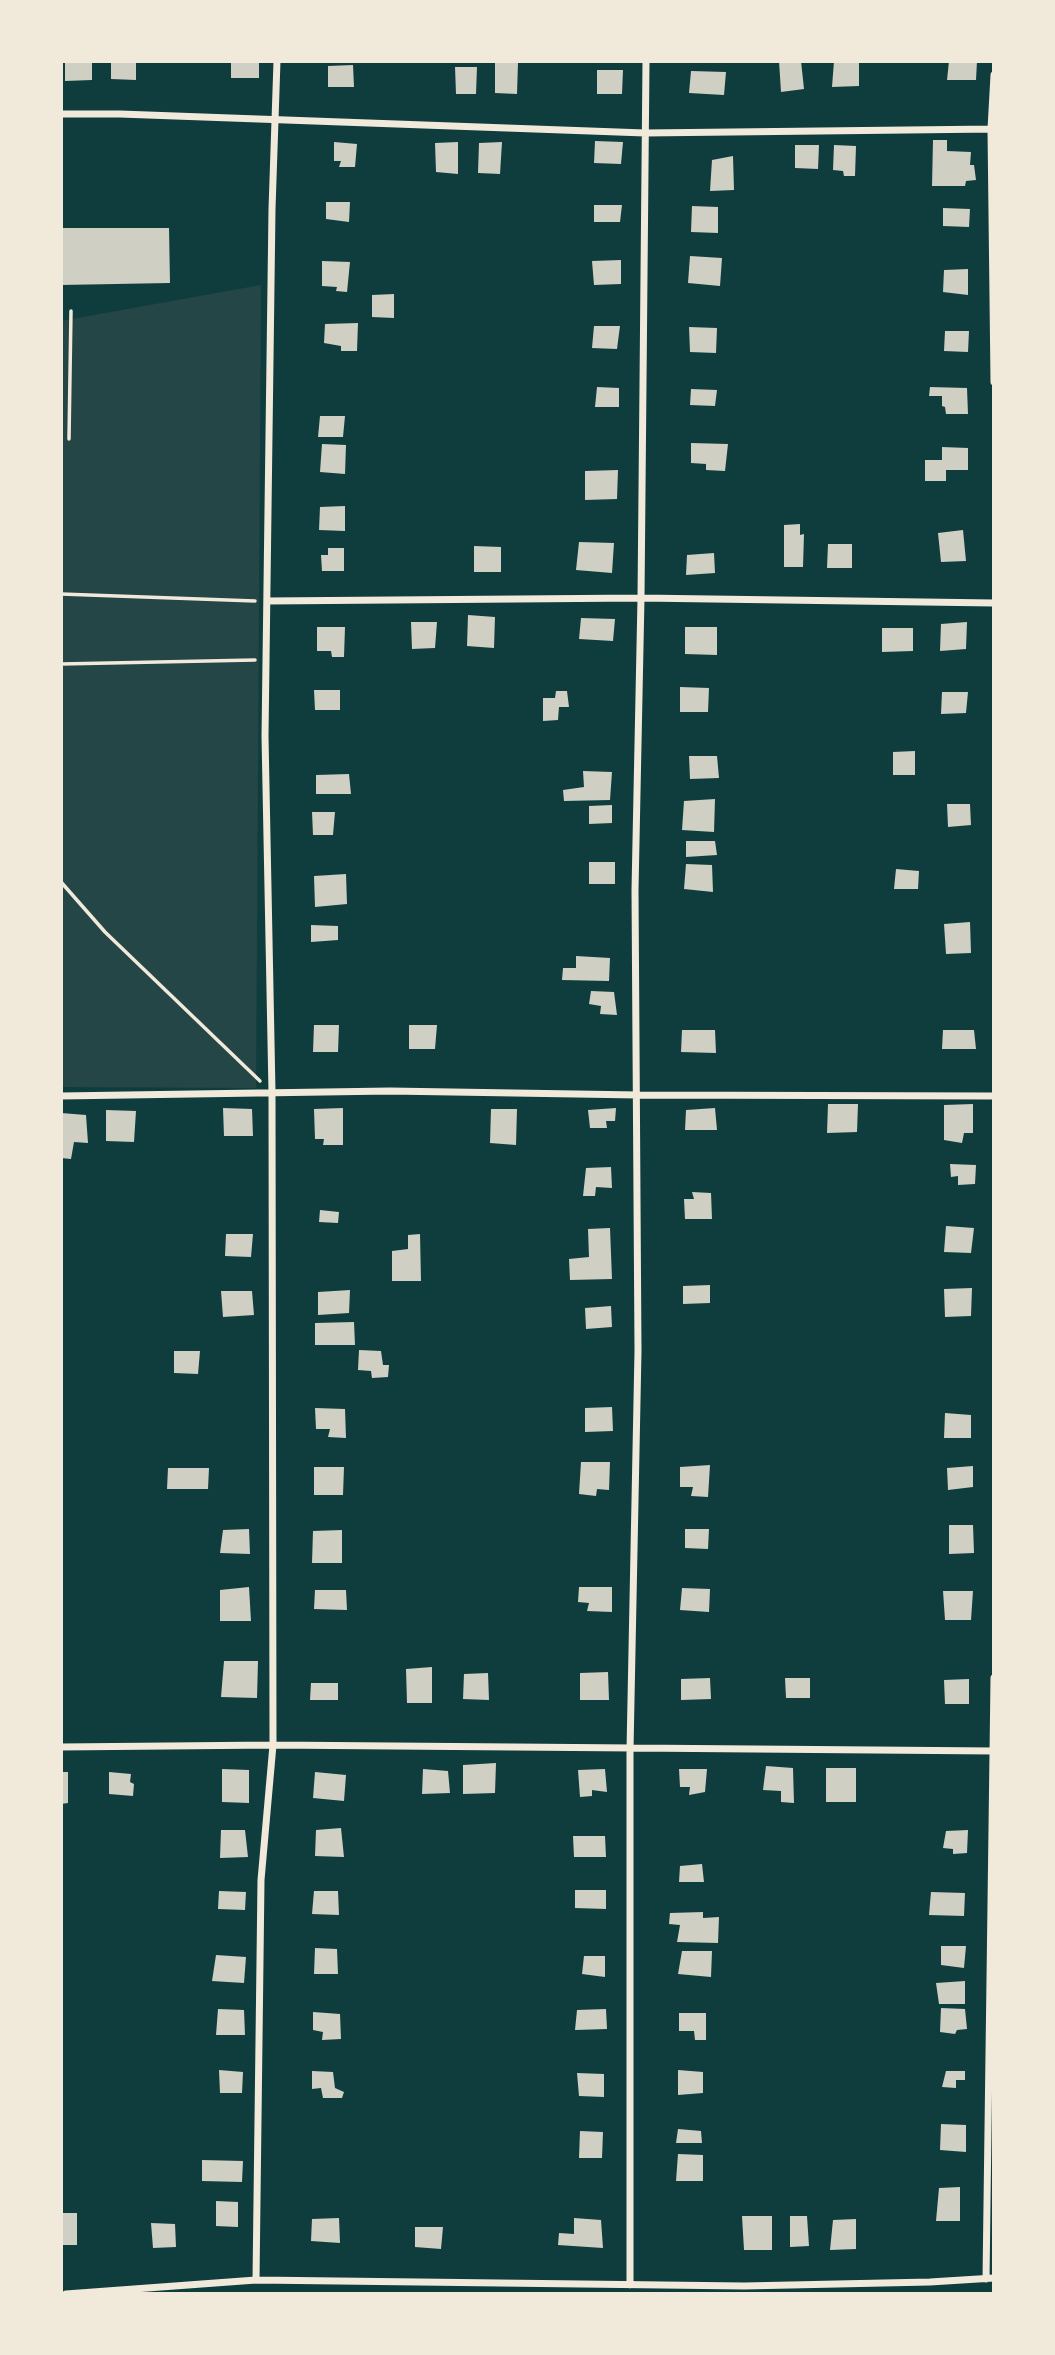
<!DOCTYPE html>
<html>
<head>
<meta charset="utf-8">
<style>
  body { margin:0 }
  #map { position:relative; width:1055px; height:2355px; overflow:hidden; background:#0f3d3e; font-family:"IBM Plex Serif",serif }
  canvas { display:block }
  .frame { position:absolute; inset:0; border:63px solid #f1e9da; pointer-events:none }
</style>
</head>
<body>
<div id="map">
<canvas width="1055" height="2355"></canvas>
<div class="frame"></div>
</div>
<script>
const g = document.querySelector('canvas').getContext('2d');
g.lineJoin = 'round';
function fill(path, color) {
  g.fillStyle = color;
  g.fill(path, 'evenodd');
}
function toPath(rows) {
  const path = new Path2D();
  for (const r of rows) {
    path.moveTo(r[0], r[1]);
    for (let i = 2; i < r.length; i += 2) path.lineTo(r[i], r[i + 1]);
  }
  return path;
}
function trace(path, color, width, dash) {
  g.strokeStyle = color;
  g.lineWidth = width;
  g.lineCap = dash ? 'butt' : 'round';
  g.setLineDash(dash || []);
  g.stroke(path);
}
fill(toPath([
  [261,285,256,1088,61,1087,61,321]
]), '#244646');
fill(toPath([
  [65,61,92,61,92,80,65,81],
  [111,61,136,61,136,80,111,79],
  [231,61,259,61,259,78,231,78],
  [779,61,801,61,804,89,781,92],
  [834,61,859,61,859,86,832,87],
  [949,61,977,61,976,80,947,80],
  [495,63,518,63,517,94,495,93],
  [353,65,354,87,328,87,328,66],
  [455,67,477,67,476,94,456,94],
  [597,70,623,70,622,94,597,94],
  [691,71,726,72,724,95,689,93],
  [933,140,947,140,947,151,971,152,970,165,974,165,976,180,966,181,965,186,932,186],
  [595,141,623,142,621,164,594,163],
  [334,142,357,144,355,167,339,167,341,161,334,161],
  [458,142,458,174,436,172,435,143],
  [502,142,500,174,478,173,479,143],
  [795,145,819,145,818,169,795,168],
  [834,145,856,146,855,176,844,176,843,171,833,170],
  [733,156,734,190,710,191,712,160],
  [326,202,350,202,349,222,326,219],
  [594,205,622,205,620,222,594,222],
  [692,206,718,207,718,233,691,232],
  [943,208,970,209,969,227,943,226],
  [61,228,169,228,170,283,61,285],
  [690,256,722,258,720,286,688,283],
  [621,260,621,284,594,285,592,261],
  [322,261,350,262,347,292,336,291,337,287,322,286],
  [968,269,968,295,943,292,944,270],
  [394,294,394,318,372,317,372,295],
  [358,323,357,351,341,351,341,346,324,343,325,324],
  [594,326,620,326,617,349,592,348],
  [689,327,717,328,716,353,690,352],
  [945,331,969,331,968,352,944,351],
  [597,387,619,388,619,407,595,407],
  [930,387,967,388,968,414,946,414,945,407,942,406,942,396,929,396],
  [691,389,717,390,715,406,690,405],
  [320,416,345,416,343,437,318,437],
  [691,443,728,444,725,471,706,470,706,464,691,463],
  [322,444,346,445,345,474,320,472],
  [942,447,968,448,968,470,946,470,946,481,925,481,925,460,942,460],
  [618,470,617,499,585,500,585,471],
  [345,506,345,531,319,530,320,507],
  [800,524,800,535,804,534,803,567,784,567,784,525],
  [963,530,966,561,941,562,938,533],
  [579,542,614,543,612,573,576,570],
  [828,544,852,544,852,568,827,568],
  [474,546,501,547,501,572,474,572],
  [328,548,344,548,344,571,322,571,321,555,328,555],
  [714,553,715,573,686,575,687,555],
  [468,615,495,617,494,648,467,646],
  [581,618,615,619,613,641,579,639],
  [411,622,437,622,435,648,412,649],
  [967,622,966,649,940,651,941,624],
  [317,627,345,627,344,657,332,657,331,651,317,651],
  [685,627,717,627,717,655,685,654],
  [882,628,913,628,913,651,882,652],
  [680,687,709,688,708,712,680,712],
  [314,690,340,690,340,710,315,710],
  [556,691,567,691,569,707,559,707,558,720,543,721,543,698,555,698],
  [942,692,968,692,966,713,941,714],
  [915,751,915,775,893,775,893,752],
  [689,756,717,756,719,778,690,779],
  [583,771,612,772,610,800,564,801,563,790,584,787],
  [349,774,351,794,316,794,316,775],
  [715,799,714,832,682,830,684,801],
  [947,804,970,804,971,825,948,827],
  [612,805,612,823,589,824,589,806],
  [312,812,335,812,333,835,313,835],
  [686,841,715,841,717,855,686,857],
  [589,862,615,862,615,884,589,884],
  [686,864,712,865,713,892,684,889],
  [896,869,919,871,918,889,894,889],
  [346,874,347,904,315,907,314,876],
  [970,922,971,953,946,954,944,924],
  [311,925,338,926,338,940,311,942],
  [576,956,610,958,609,981,562,980,563,968,576,968],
  [591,991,614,992,617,1015,600,1014,601,1006,589,1004],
  [314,1025,339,1025,338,1052,313,1052],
  [409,1025,437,1025,435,1049,409,1049],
  [682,1030,715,1030,716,1053,681,1052],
  [943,1030,974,1030,976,1049,942,1049],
  [828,1104,858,1104,857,1132,827,1133],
  [973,1104,973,1133,964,1133,962,1143,944,1140,944,1105],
  [223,1108,252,1109,253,1136,224,1136],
  [343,1108,343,1145,323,1145,324,1139,315,1139,314,1109],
  [616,1108,615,1121,606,1121,607,1128,590,1128,588,1110],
  [715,1108,717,1130,685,1130,686,1110],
  [491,1109,517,1109,516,1145,490,1143],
  [106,1110,136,1111,134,1142,106,1141],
  [61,1113,86,1115,88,1143,74,1142,71,1159,61,1158],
  [950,1164,976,1165,975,1184,958,1185,958,1176,951,1177],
  [611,1167,612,1188,596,1187,595,1196,583,1196,586,1168],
  [692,1192,711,1193,712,1219,685,1219,684,1199,694,1199],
  [320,1210,339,1212,338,1223,319,1222],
  [946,1226,974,1228,971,1253,944,1252],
  [610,1228,612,1279,570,1280,569,1259,589,1257,588,1229],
  [226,1234,253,1234,251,1257,225,1256],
  [420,1234,421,1281,392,1281,392,1251,408,1249,408,1235],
  [710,1285,710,1303,683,1304,683,1286],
  [972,1288,971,1316,945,1317,944,1289],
  [350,1290,349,1313,318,1315,318,1292],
  [221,1291,252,1291,254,1315,223,1317],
  [611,1306,612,1327,586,1329,585,1308],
  [354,1322,355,1345,315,1345,315,1323],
  [359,1350,381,1351,383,1365,389,1365,388,1377,372,1378,371,1371,358,1370],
  [174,1351,200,1351,198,1374,174,1373],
  [612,1407,613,1431,585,1432,585,1408],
  [315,1408,345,1409,346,1438,328,1437,330,1429,316,1429],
  [945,1413,971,1415,971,1438,944,1438],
  [581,1462,610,1462,609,1490,597,1489,596,1496,579,1494],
  [710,1465,708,1497,691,1496,693,1487,680,1487,680,1467],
  [973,1466,973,1487,948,1490,947,1468],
  [314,1467,344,1467,343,1495,314,1495],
  [168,1468,209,1468,208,1489,167,1489],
  [949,1525,973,1525,974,1553,949,1554],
  [249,1529,250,1554,220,1553,223,1530],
  [685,1529,709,1529,708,1549,685,1548],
  [342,1530,342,1563,312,1563,313,1531],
  [249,1587,251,1621,220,1621,220,1590],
  [579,1587,612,1587,612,1612,587,1611,589,1603,578,1602],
  [682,1588,710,1589,709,1612,680,1610],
  [315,1590,346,1590,347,1610,314,1609],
  [943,1591,973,1591,971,1620,945,1620],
  [224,1661,258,1661,257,1698,221,1697],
  [432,1667,432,1703,407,1703,406,1669],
  [608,1672,609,1700,580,1700,580,1673],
  [488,1673,489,1700,463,1699,464,1674],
  [710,1678,711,1699,681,1700,681,1679],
  [785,1678,810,1678,810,1698,786,1698],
  [969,1679,969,1704,945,1704,944,1680],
  [311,1683,338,1683,338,1700,310,1700],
  [496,1763,495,1793,463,1794,463,1765],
  [766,1766,793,1768,794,1803,781,1802,781,1791,763,1790],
  [826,1768,856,1768,856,1802,826,1802],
  [222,1769,249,1770,249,1803,222,1802],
  [423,1769,448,1771,450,1793,422,1794],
  [605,1769,607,1792,592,1790,592,1796,580,1797,578,1770],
  [679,1769,707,1769,705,1792,689,1795,690,1787,680,1787],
  [61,1772,68,1772,68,1803,61,1804],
  [109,1772,131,1774,130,1782,134,1784,133,1796,109,1794],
  [315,1772,346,1775,344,1801,313,1798],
  [341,1828,344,1857,315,1856,316,1830],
  [221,1830,245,1830,248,1857,220,1858],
  [968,1830,967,1853,953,1854,953,1849,943,1848,946,1831],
  [573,1836,605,1836,606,1857,574,1857],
  [702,1864,704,1882,679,1882,680,1866],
  [575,1890,606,1890,606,1909,575,1908],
  [219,1891,246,1892,245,1910,218,1909],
  [314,1891,338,1891,339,1915,312,1914],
  [931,1892,965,1893,964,1916,929,1915],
  [703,1912,703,1918,719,1917,718,1943,677,1942,680,1925,669,1924,670,1913],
  [941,1946,966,1946,964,1968,941,1965],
  [315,1948,337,1949,338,1974,314,1974],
  [682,1951,712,1951,711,1977,678,1974],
  [216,1955,246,1957,244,1983,212,1981],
  [584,1956,605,1956,605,1977,582,1974],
  [965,1981,965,2004,939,2004,936,1983],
  [941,2008,965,2009,967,2029,957,2030,955,2034,940,2032],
  [218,2009,244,2010,245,2035,216,2035],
  [606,2009,607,2029,575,2030,577,2010],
  [313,2012,340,2014,341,2039,322,2040,323,2032,313,2030],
  [679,2013,706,2013,706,2040,695,2040,694,2031,679,2031],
  [219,2070,243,2072,242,2093,220,2093],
  [678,2070,703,2072,703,2093,678,2095],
  [312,2071,333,2072,335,2088,344,2092,342,2098,323,2098,321,2088,312,2089],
  [946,2071,965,2071,965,2080,956,2080,956,2088,942,2087],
  [577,2073,604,2074,604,2097,579,2096],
  [941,2124,966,2125,966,2152,940,2150],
  [678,2129,701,2131,702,2143,676,2143],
  [580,2131,603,2132,602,2158,579,2158],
  [678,2154,703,2155,703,2181,676,2181],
  [202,2160,243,2161,242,2182,202,2181],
  [960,2187,960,2221,936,2221,939,2188],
  [216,2201,238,2202,238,2227,216,2226],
  [61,2213,77,2213,77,2245,61,2245],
  [742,2216,772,2216,772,2250,744,2250],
  [790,2216,807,2216,809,2246,790,2247],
  [339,2218,340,2243,311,2241,312,2219],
  [574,2218,601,2220,603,2248,558,2245,559,2233,574,2234],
  [856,2219,856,2249,830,2250,833,2220],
  [151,2223,175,2224,176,2247,153,2248],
  [415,2227,443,2227,441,2249,415,2247]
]), '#cfcfc3');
trace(toPath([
  [69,439,71,311],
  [61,594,255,601],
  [61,664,255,660],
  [61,882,105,932,260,1081]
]), '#f1e9da', 3.5);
trace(toPath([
  [994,75,991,129,994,382],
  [61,114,120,114,645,133,994,129],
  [267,601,641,598,994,603],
  [61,1096,390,1091,638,1095,994,1096],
  [61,1747,273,1745,994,1751],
  [986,2279,994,1678],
  [256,2280,261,1880,273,1745,272,1092,265,736,272,209,277,61],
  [630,2285,630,1750,638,1351,635,890,641,598,646,61],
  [66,2294,256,2280,744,2286,930,2282,994,2278]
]), '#f1e9da', 7);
</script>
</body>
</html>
